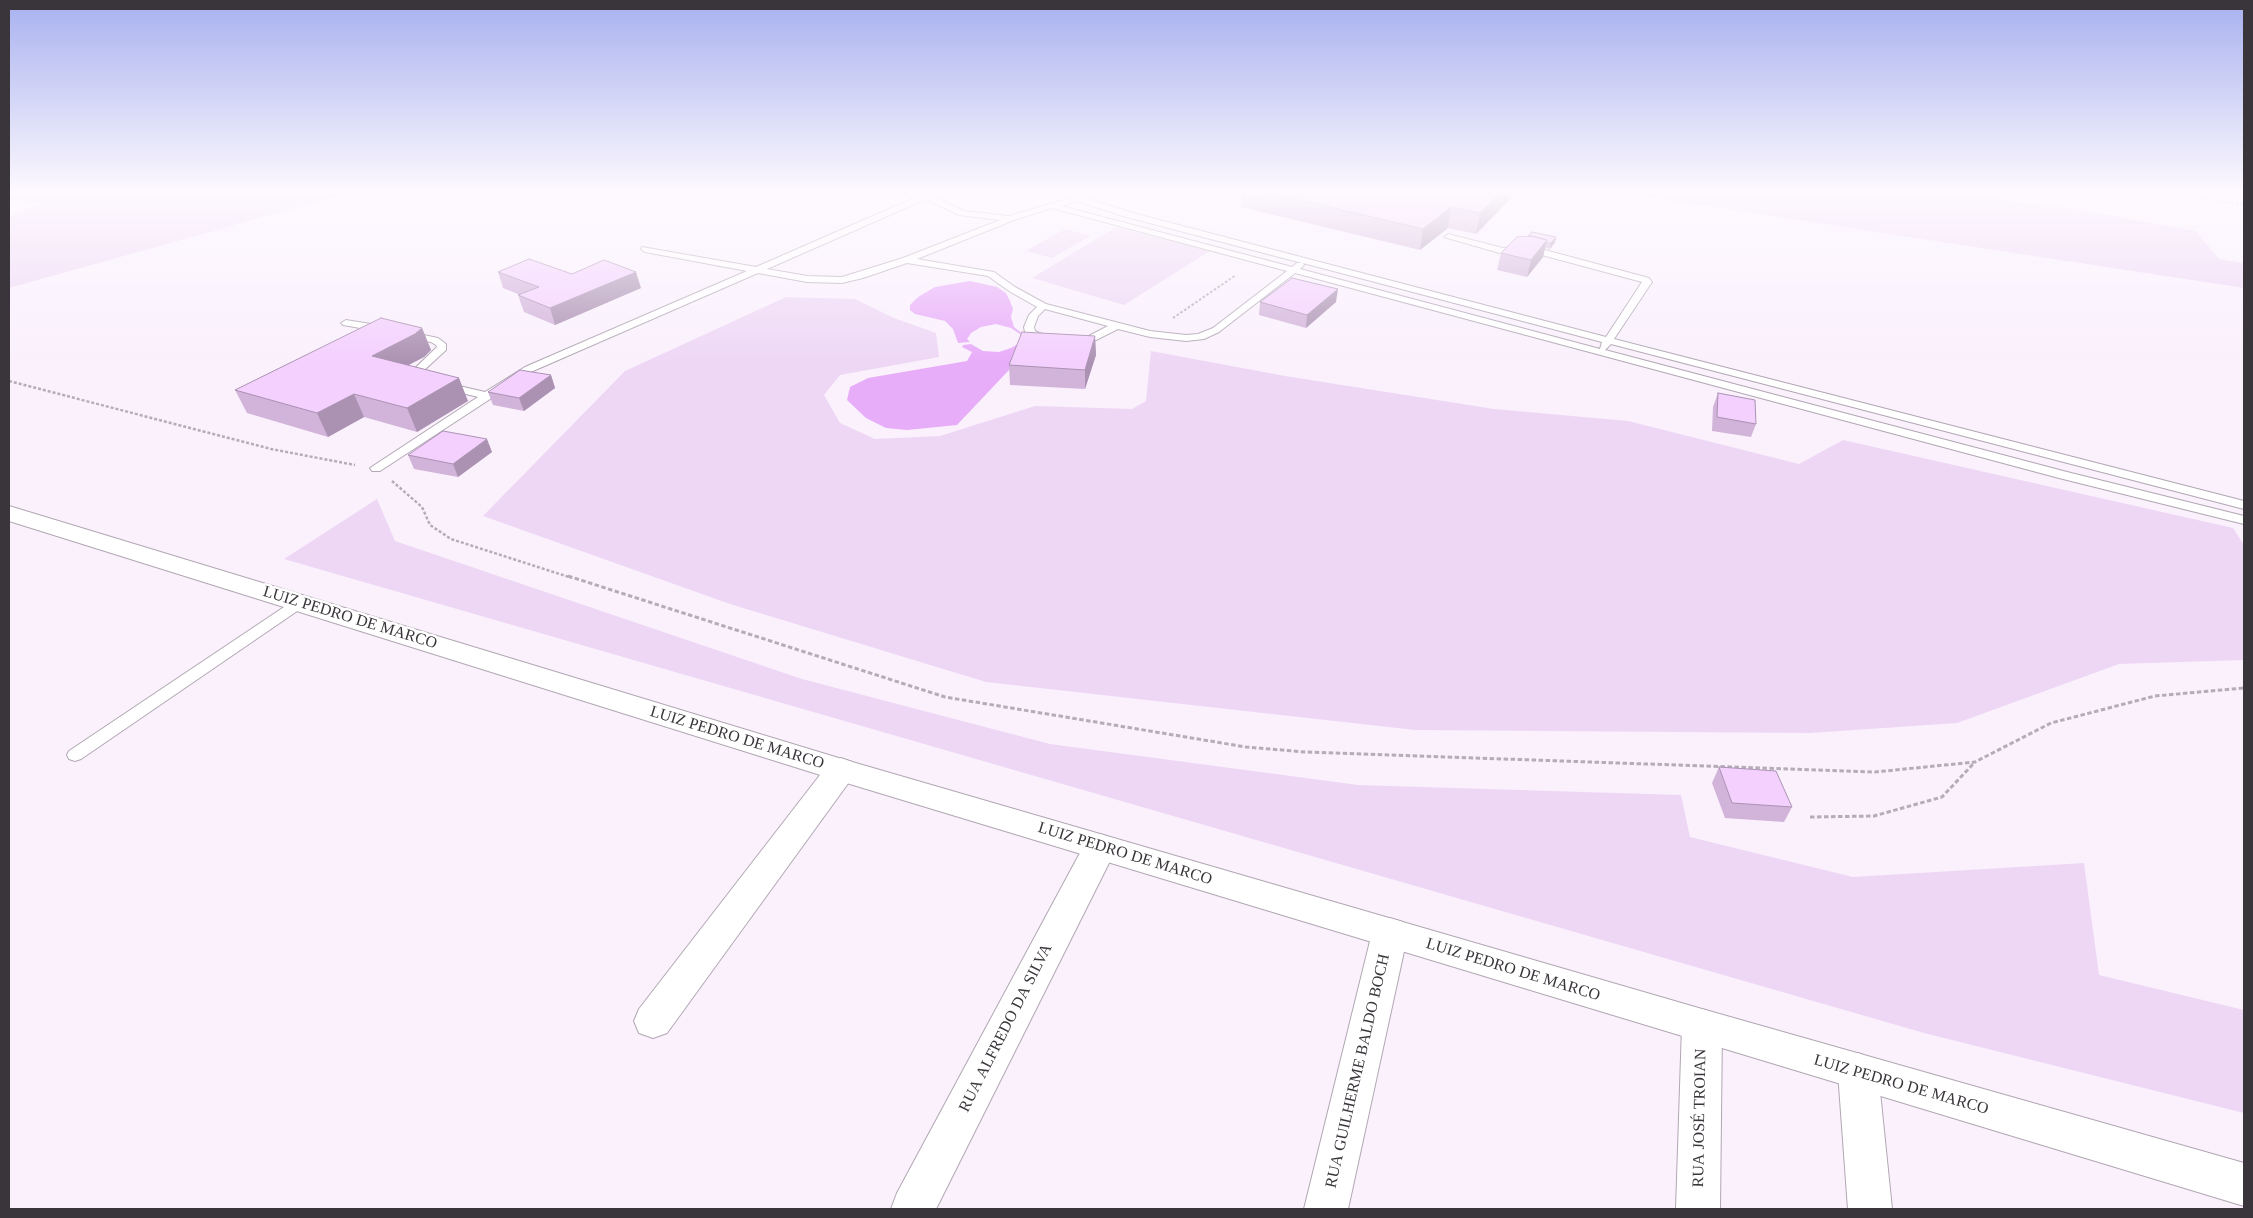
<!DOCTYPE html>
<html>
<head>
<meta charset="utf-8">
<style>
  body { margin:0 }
  #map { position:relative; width:2253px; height:1218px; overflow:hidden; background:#faf1fd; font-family:Georgia,serif }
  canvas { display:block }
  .frame { position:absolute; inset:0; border:10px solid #39353a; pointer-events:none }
</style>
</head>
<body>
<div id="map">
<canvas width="2253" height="1218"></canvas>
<div class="frame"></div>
</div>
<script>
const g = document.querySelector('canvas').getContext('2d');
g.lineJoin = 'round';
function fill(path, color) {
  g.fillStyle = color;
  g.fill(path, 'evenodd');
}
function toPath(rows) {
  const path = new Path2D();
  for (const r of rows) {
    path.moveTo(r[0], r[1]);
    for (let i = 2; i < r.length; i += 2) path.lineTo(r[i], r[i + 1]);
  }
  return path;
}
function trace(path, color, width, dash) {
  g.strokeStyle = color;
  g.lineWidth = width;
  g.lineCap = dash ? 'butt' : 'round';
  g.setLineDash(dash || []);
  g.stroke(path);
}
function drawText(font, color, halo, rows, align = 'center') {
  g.font = font + ' Georgia,serif';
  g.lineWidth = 5;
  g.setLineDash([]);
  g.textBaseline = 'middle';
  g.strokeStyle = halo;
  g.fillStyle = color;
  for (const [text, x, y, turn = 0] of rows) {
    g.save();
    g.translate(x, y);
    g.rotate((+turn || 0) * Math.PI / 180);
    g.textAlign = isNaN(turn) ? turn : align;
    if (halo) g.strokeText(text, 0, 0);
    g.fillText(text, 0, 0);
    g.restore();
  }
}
fill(toPath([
  [9,192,353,192,9,288,9,217,40,204,9,199],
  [1634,192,1974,192,2013,201,2080,210,2196,231,2219,259,2244,263,2244,288,1633,195],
  [1116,227,1210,251,1124,305,1032,278],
  [1065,229,1091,236,1052,258,1026,251],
  [786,297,855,299,894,318,936,333,939,357,840,375,824,395,840,423,875,439,940,436,1035,406,1132,409,1146,401,1151,351,1285,376,1494,409,1628,421,1799,464,1843,440,2233,528,2244,545,2244,660,2119,664,1957,723,1810,733,1415,730,986,682,730,604,483,516,625,371],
  [377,499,395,541,802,679,1050,744,1358,785,1681,795,1690,837,1853,877,2084,863,2099,975,2244,1010,2244,1113,1924,1033,284,559]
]), '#eed7f5');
fill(toPath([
  [970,281,997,287,1006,293,1010,301,1013,309,1011,317,1014,327,1024,335,1015,361,1009,370,957,425,907,430,886,428,866,418,847,400,850,387,868,378,967,361,972,352,962,347,963,345,971,344,983,351,999,352,1011,348,1021,342,1020,334,1011,328,996,324,981,327,971,333,967,339,970,342,958,343,953,329,945,321,915,314,910,310,910,305,918,297,935,287]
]), '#e8adf9');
const lane = toPath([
  [928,192,937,192,933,196,964,211,1009,216,1074,197,1070,192,1079,192,1081,195,1103,192,1087,198,1129,212,1606,337,1642,282,1527,251,1503,254,1444,237,1448,234,1503,248,1530,246,1649,278,1652,282,1614,339,2244,501,2244,509,1611,344,1605,350,2067,472,2244,516,2244,524,2059,478,1295,273,1219,332,1204,339,1186,341,1150,337,1118,329,1094,341,1079,344,1074,341,1075,339,1087,337,1108,326,1045,309,1038,316,1034,327,1035,331,1053,339,1048,342,1029,336,1025,332,1024,327,1029,315,1037,307,1009,291,988,276,907,263,863,278,842,283,807,282,758,273,533,371,380,471,372,471,370,468,478,397,442,388,442,384,446,383,485,392,525,367,747,271,645,252,641,249,642,247,756,267,928,192],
  [926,199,959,215,1000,220,903,258,842,277,807,276,767,269,926,199],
  [1078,201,1123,216,1302,263,1297,263,1292,267,1061,206,1078,201],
  [1052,208,1287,271,1213,328,1198,334,1186,335,1150,331,1046,304,1015,287,994,272,917,259,1014,220,1052,208],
  [1303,263,1602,342,1600,349,1300,269,1304,265,1303,263],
  [1235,192,1248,192,1264,199,1260,201,1235,192],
  [346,320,383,326,388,329,383,332,343,325,341,323,346,320],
  [409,332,438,338,446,344,446,350,420,374,427,378,427,382,419,382,411,378,410,373,437,347,436,345,431,342,405,337,404,335,409,332],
  [301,598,308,602,306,605,81,759,75,761,69,759,67,755,69,751,296,599,301,598]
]);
const street = toPath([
  [841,758,852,762,857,770,852,778,667,1033,653,1038,639,1033,634,1021,639,1009,830,762,841,758],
  [1100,834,1112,838,1117,847,936,1209,891,1209,897,1193,1088,838,1100,834],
  [1390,918,1403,922,1408,933,1348,1209,1304,1209,1372,933,1377,922,1390,918],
  [1702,1009,1716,1014,1722,1026,1720,1209,1676,1209,1682,1026,1688,1014,1702,1009],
  [1858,1053,1872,1059,1878,1072,1892,1209,1848,1209,1838,1072,1844,1059,1858,1053]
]);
const secondary = toPath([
  [9,506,842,759,1702,1009,2244,1163,2244,1206,830,778,9,521,9,506]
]);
trace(lane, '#b1a7b3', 2);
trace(street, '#b1a7b3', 2);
trace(secondary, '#b1a7b3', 2);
trace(toPath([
  [2165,192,2244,205],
  [1173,318,1236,275]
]), '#b4adb6', 2, [2.5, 2]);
trace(toPath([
  [9,381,271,449,355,465],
  [392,481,422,507,430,525,451,539,572,578]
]), '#b4adb6', 2.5, [3, 2]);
trace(toPath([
  [568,576,945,697,1246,747,1305,752,1875,772,1975,762,2051,723,2155,696,2244,688],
  [1810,817,1874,816,1942,797,1975,762]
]), '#b4adb6', 3, [4.5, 2.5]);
fill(lane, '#fff');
fill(street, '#fff');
fill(secondary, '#fff');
fill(toPath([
  [1242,192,1517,192,1476,234,1448,228,1420,250,1241,207],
  [1556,237,1555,242,1550,249,1545,248,1543,257,1527,277,1497,270,1501,253],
  [498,272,572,274,641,288,555,325,524,312,518,295,520,295,503,288],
  [1260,302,1336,302,1306,328,1259,315],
  [422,328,431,350,424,357,408,365,468,401,417,432,364,417,328,437,247,413,235,390],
  [1095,336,1096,355,1085,389,1010,385,1009,365],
  [551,375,555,388,524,411,493,405,488,392],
  [1718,393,1756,424,1751,437,1712,431,1713,407],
  [492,452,458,477,414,469,408,455],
  [1719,767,1792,807,1784,822,1725,818,1712,783]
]), '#d2b3da');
fill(toPath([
  [1501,192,1517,192,1476,234,1480,213],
  [1451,207,1448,228,1420,250,1423,229],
  [1556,237,1555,242,1550,249,1551,243],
  [1547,240,1543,257,1527,277,1531,260],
  [636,272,641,288,555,325,550,308],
  [1338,289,1336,302,1306,328,1307,315],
  [422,328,431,350,424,357,382,379,372,356],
  [1095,336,1096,355,1085,389,1085,370],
  [551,375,555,388,524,411,519,398],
  [459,378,468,401,417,432,407,408],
  [354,394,364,417,328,437,317,413],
  [487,439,492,452,458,477,453,464]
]), '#ab92b2');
const building = toPath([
  [1266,192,1501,192,1480,213,1451,207,1423,229,1266,192],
  [1532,232,1556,237,1551,243,1546,243,1547,240,1531,236,1528,236,1532,232],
  [1531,236,1547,240,1531,260,1501,253,1517,237,1531,236],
  [529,259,572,274,604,260,636,272,550,308,518,295,539,287,498,272,529,259],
  [1292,278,1338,289,1307,315,1260,302,1292,278],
  [381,318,422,328,415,334,372,356,459,378,407,408,354,394,317,413,235,390,381,318],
  [1022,332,1095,336,1085,370,1009,365,1022,332],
  [520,370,551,375,519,398,488,392,520,370],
  [1718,393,1755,400,1756,424,1717,417,1718,393],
  [443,431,487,439,453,464,408,455,443,431],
  [1719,767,1776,771,1792,807,1732,803,1719,767]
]);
fill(building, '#f4d0fe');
trace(building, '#ab92b2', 1);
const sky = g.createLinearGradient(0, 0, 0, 363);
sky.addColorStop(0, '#a8b1ef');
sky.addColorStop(0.53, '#fdf9fe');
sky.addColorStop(1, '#fdf9fe00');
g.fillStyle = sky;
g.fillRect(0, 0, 2253, 363);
drawText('16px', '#39353a', '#fff', [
  ["LUIZ PEDRO DE MARCO",350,618,17],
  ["LUIZ PEDRO DE MARCO",737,738,17],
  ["LUIZ PEDRO DE MARCO",1125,854,17],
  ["LUIZ PEDRO DE MARCO",1513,970,17],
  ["RUA ALFREDO DA SILVA",1006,1028,-63],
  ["RUA GUILHERME BALDO BOCH",1358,1071,-77],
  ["LUIZ PEDRO DE MARCO",1901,1085,16],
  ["RUA JOSÉ TROIAN",1700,1118,-89]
]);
</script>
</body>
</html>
